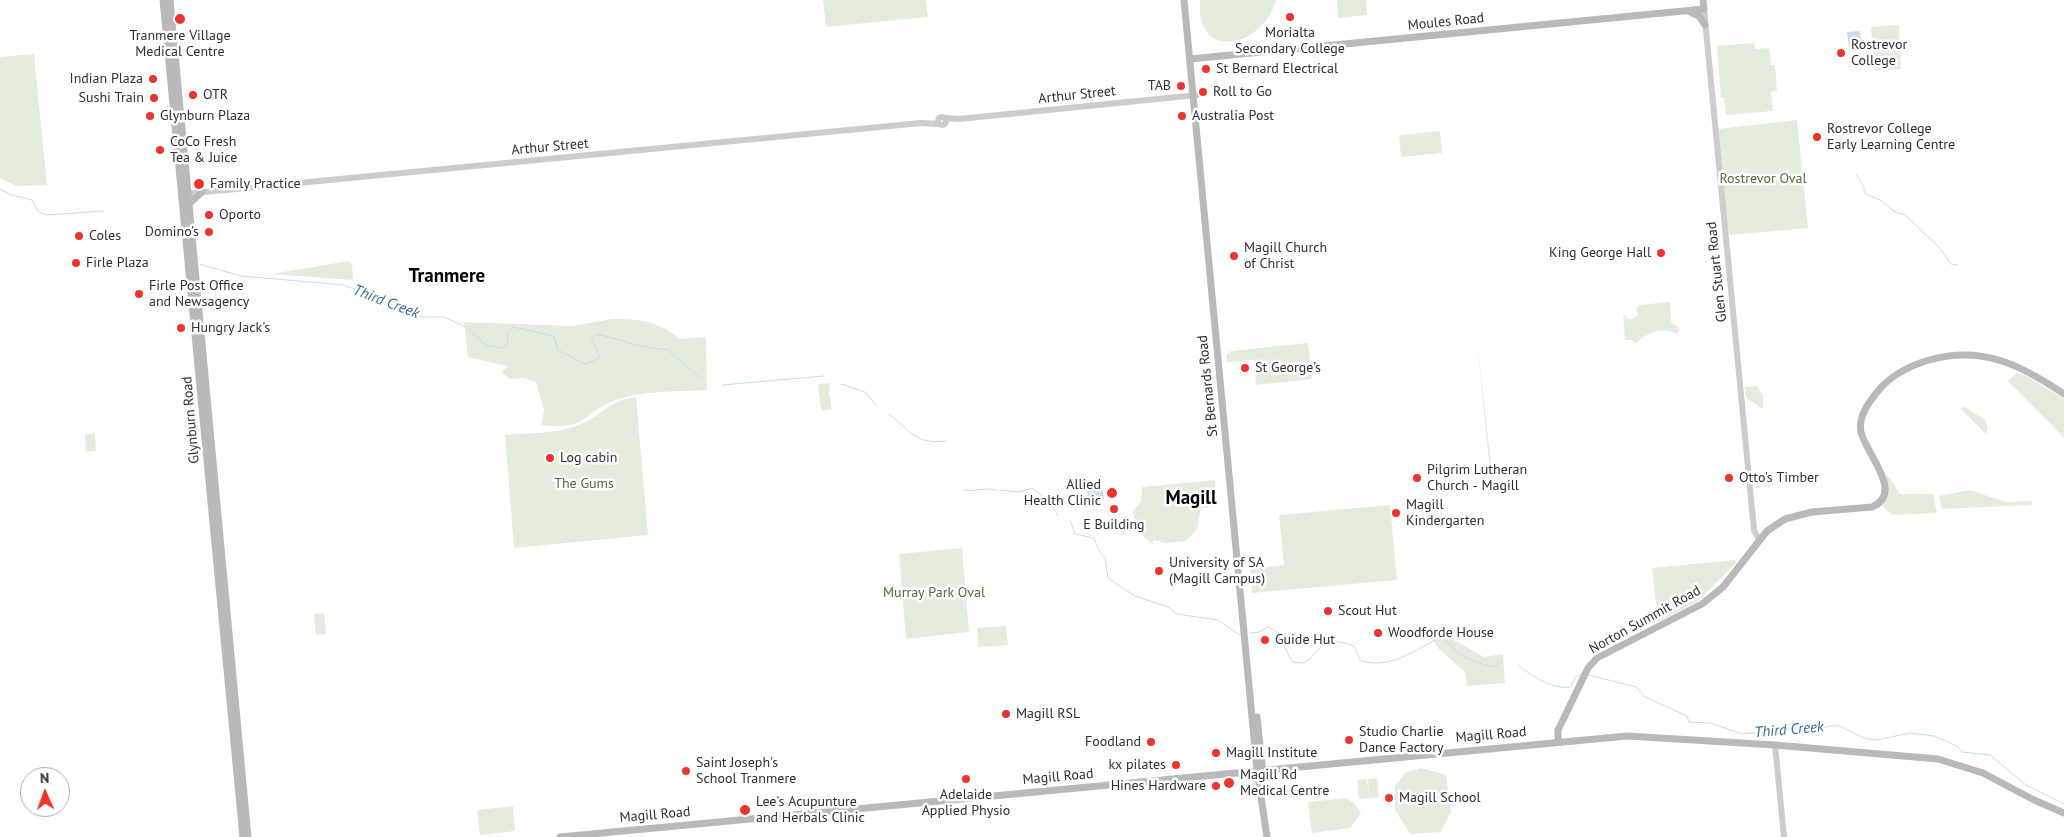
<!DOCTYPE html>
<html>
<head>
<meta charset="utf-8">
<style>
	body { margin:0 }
	#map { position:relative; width:2064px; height:837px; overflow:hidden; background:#fff; font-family:"PT Sans",sans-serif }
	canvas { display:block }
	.north { position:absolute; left:20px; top:767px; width:50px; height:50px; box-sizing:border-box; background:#fff; border:1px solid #acacac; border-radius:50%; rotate:358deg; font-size:14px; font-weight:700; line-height:20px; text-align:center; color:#2f2f2f }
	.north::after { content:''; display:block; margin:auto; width:18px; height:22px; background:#ea342e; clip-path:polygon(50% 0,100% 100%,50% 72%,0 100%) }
</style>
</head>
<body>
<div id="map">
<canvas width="2064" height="837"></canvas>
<div class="north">N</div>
</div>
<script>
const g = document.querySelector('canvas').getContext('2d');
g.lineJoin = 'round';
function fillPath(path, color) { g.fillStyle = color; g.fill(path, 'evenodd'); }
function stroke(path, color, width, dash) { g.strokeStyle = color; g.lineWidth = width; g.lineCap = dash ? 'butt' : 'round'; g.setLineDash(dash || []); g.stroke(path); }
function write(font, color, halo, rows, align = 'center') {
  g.font = font + ' "PT Sans",sans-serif'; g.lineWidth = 5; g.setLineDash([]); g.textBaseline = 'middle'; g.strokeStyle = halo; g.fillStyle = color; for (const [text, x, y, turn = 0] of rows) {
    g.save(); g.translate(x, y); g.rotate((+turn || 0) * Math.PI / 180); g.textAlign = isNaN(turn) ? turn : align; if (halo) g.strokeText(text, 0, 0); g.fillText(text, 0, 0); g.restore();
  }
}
fillPath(new Path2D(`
	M 823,0 L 926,0 L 928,17 L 826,27 Z
	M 1200,0 L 1276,0 C 1263,48 1195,63 1200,0 Z
	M 1337,0 L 1366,0 L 1367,15 L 1338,18 Z
	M 1899,25 L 1901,69 L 1874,71 L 1871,27 Z
	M 1754,43 L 1755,49 L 1769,48 L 1771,65 L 1775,65 L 1777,91 L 1771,92 L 1773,111 L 1726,115 L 1724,98 L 1721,98 L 1717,46 Z
	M 34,54 L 47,185 L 16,186 L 0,178 L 0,57 Z
	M 1797,120 L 1808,228 L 1731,235 L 1728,232 L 1718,129 Z
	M 1440,131 L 1442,153 L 1401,157 L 1399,135 Z
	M 349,261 L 352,264 L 353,280 L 271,274 Z
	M 1670,302 L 1671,322 L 1680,329 L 1677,334 C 1660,326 1648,333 1635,344 L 1632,340 L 1625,340 L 1623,314 L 1628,319 L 1633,319 L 1638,315 L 1636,308 L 1639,305 Z
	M 612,319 C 640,319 658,321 680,339 L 706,337 L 707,390 C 679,392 646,390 619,399 C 583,409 590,432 541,425 L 544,410 L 536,382 L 524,378 L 510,379 L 502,373 L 507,366 L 468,357 L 464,322 L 572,326 Z
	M 1476,329 L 1493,483 L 1491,483 Z
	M 1308,343 L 1312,379 L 1256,385 L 1254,360 L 1227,362 L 1227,354 L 1231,351 Z
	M 2017,373 L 2028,377 L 2064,399 L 2064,438 L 2008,381 Z
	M 830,383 L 829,393 L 832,410 L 821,411 L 818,384 Z
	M 1757,386 L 1763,395 L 1763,409 L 1746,398 L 1745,387 Z
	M 636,397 L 648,535 L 514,548 L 505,435 C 530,433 558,434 581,424 C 602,415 610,400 636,397 Z
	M 1963,406 L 1984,419 L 1988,427 L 1986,434 L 1961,409 Z
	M 95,433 L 96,451 L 86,452 L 85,434 Z
	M 1887,475 L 1900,494 L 1933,494 L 1937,513 L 1893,515 L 1882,506 C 1895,488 1884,489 1887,475 Z
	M 1215,480 L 1216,506 L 1201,508 L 1197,529 L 1186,541 L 1166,543 L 1154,540 L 1152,544 L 1137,530 L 1133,511 L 1141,501 L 1142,487 Z
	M 1970,490 L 2005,502 L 2032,501 L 2031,505 L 1942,509 L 1939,496 Z
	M 1390,505 L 1397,580 L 1252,593 L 1250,569 L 1284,565 L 1279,515 Z
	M 962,548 L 969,632 L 906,639 L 899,554 Z
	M 1735,560 L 1736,563 L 1697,602 L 1658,622 L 1652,568 Z
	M 324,613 L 326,634 L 316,635 L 314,614 Z
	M 1006,626 L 1008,645 L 978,647 L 977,628 Z
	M 1440,632 L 1484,657 L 1503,654 L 1505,683 L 1467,686 L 1465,672 L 1439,649 L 1431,638 Z
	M 1421,768 L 1446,775 L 1451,812 L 1441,832 L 1410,834 L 1395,810 L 1395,786 L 1405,773 Z
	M 1377,778 L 1379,797 L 1369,798 L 1368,779 Z
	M 1367,779 L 1369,798 L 1359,799 L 1357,780 Z
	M 1345,798 L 1353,802 L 1361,813 L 1350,828 L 1312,833 L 1308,802 Z
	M 513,806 L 515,831 L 480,835 L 477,810 Z`), '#e4eddd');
fillPath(new Path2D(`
	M 1860,31 L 1862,47 L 1849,48 L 1847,32 Z
	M 1102,485 L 1104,500 L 1088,502 L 1087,487 Z`), '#c9dbed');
stroke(new Path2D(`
	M 1856,174 L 1864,187 L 1864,193 L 1882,201 L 1893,211 L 1905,215 L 1939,247 L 1951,264 L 1958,265
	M 0,189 L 11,195 L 32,200 L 38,211 L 46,215 L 104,211
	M 199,264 L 241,276 L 344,285 L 421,317 L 444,317 L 466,327 L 486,345 L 503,348 L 508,343 L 507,333 L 513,327 L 554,336 L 558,350 L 585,364 L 600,358 L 591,338 L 598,334 L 640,346 L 668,350 L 700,378
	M 841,384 L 865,392 L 876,405
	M 722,385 L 824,376
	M 890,415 C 913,433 915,444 946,441
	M 964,490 C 975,492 985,487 996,490
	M 1000,490 L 1018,492 L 1032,488 L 1042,496 L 1045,503 L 1052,506 L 1058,516
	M 1070,520 L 1075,534 L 1094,538 L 1099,551 L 1105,558 L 1108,578 L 1135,596 L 1168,607 L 1177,614 L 1218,620 L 1238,634 L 1241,634
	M 1250,633 L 1259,632 L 1268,627 C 1283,631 1284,651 1293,662 L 1304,663 C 1328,646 1318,634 1354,646 L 1360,660 C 1386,671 1417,650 1440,637 C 1449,641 1451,647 1458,653 C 1468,660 1481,664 1493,667 L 1500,662
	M 1518,665 C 1530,675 1553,690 1570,687 L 1576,677 L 1583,673
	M 1589,675 L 1636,687 L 1645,697 L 1687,716 L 1689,722 L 1711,723 L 1742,734 L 1789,729 L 1810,730 L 1837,725 L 1864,738 L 1876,740 L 1910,733 L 1934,736 L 1957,746 L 1962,752 L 1990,755 L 2026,785 L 2064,804`), '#c9dbed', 1);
stroke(new Path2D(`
	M 1704,9 L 1754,530 L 1759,540
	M938 121a4 4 0 1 1 8 0a4 4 0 1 1-8 0Z
	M 945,118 L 959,119 L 1197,95
	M 184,194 L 921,123 L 939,124
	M 1775,745 L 1784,837`), '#ccc', 6);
stroke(new Path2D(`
	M 163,0 L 243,837
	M 170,0 L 248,837
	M 1184,0 L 1257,770 L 1267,837
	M 1690,12 L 1699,16 L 1705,25
	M 1190,59 L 1704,9 L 1703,0
	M 189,204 L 202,192
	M 1257,717 L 1263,773
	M 1558,742 L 1558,730 L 1561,724 L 1588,668 L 1597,658 L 1702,604 L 1723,587 L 1767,531 L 1785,519 L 1812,512 L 1872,507 C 1905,493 1866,454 1861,432 C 1858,416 1869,402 1878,391 C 1891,375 1909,366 1929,360 C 1982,345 2021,365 2064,394
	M 560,837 L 1627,736 L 1775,745 L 1938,759 L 1983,773 L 2034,800 L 2064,813`), '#b9b9b9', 7);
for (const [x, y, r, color] of [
	[1290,17,5,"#ea342e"],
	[180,19,6,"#ea342e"],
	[1841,53,5,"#ea342e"],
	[1206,69,5,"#ea342e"],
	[153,79,5,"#ea342e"],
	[1181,86,5,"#ea342e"],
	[1203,92,5,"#ea342e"],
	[193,95,5,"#ea342e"],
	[154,98,5,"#ea342e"],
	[150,116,5,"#ea342e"],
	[1182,116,5,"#ea342e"],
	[1817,137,5,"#ea342e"],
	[160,150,5,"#ea342e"],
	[199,184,6,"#ea342e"],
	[209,215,5,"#ea342e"],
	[209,232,5,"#ea342e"],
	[79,236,5,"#ea342e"],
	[1661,253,5,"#ea342e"],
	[1234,256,5,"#ea342e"],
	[76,263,5,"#ea342e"],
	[139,294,5,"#ea342e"],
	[181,328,5,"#ea342e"],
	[1245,368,5,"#ea342e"],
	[550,458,5,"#ea342e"],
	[1417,478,5,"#ea342e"],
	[1729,478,5,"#ea342e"],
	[1112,493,6,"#ea342e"],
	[1114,509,5,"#ea342e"],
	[1396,513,5,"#ea342e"],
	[1159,571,5,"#ea342e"],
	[1328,611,5,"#ea342e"],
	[1378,633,5,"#ea342e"],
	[1265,640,5,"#ea342e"],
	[1006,714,5,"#ea342e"],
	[1349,740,5,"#ea342e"],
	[1151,742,5,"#ea342e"],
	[1216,753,5,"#ea342e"],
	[1176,765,5,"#ea342e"],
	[686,771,5,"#ea342e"],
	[966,779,5,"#ea342e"],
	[1229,783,6,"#ea342e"],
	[1216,786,5,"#ea342e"],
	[1389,798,5,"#ea342e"],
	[745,810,6,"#ea342e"]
]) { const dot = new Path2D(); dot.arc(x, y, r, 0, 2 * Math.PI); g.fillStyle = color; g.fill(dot); stroke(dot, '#fff', 2); }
write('14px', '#2f2f2f', '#fff', [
	["Moules Road",1446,22,-6],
	["Arthur Street",1077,95,-6],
	["Arthur Street",550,147,-5],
	["Glen Stuart Road",1717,272,-96],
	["St Bernards Road",1208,386,-96],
	["Glynburn Road",191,420,-95],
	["Norton Summit Road",1645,620,-29],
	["Magill Road",1491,735,-5],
	["Magill Road",1058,777,-5],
	["Magill Road",655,815,-5]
]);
write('14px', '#2f2f2f', '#fff', [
	["Morialta",1290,33,"center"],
	["Secondary College",1290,49,"center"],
	["Tranmere Village",180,36,"center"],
	["Medical Centre",180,52,"center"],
	["Rostrevor",1851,45],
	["College",1851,61],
	["St Bernard Electrical",1216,69],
	["Indian Plaza",143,79,"right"],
	["TAB",1171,86,"right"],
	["Roll to Go",1213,92],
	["OTR",203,95],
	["Sushi Train",144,98,"right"],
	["Glynburn Plaza",160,116],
	["Australia Post",1192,116],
	["Rostrevor College",1827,129],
	["Early Learning Centre",1827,145],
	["CoCo Fresh",170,142],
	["Tea & Juice",170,158],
	["Family Practice",210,184],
	["Oporto",219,215],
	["Domino's",199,232,"right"],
	["Coles",89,236],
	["Magill Church",1244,248],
	["of Christ",1244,264],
	["King George Hall",1651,253,"right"],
	["Firle Plaza",86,263],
	["Firle Post Office",149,286],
	["and Newsagency",149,302],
	["Hungry Jack's",191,328],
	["St George’s",1255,368],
	["Log cabin",560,458],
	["Pilgrim Lutheran",1427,470],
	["Church - Magill",1427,486],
	["Otto's Timber",1739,478],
	["Allied",1101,485,"right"],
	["Health Clinic",1101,501,"right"],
	["Magill",1406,505],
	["Kindergarten",1406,521],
	["E Building",1114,525,"center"],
	["University of SA",1169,563],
	["(Magill Campus)",1169,579],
	["Scout Hut",1338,611],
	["Woodforde House",1388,633],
	["Guide Hut",1275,640],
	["Magill RSL",1016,714],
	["Studio Charlie",1359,732],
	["Dance Factory",1359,748],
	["Foodland",1141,742,"right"],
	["Magill Institute",1226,753],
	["Saint Joseph's",696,763],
	["School Tranmere",696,779],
	["kx pilates",1166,765,"right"],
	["Magill Rd",1240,775],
	["Medical Centre",1240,791],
	["Hines Hardware",1206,786,"right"],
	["Adelaide",966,795,"center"],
	["Applied Physio",966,811,"center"],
	["Magill School",1399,798],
	["Lee's Acupunture",756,802],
	["and Herbals Clinic",756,818]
], 'left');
write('14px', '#4d6d3b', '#fff', [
	["Rostrevor Oval",1763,179],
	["The Gums",584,484],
	["Murray Park Oval",934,593]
]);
write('italic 15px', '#3b6894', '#fff', [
	["Third Creek",386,302,21],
	["Third Creek",1789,730,-5]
]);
write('bold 19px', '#000', '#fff', [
	["Tranmere",447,277],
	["Magill",1191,499]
]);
</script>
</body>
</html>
